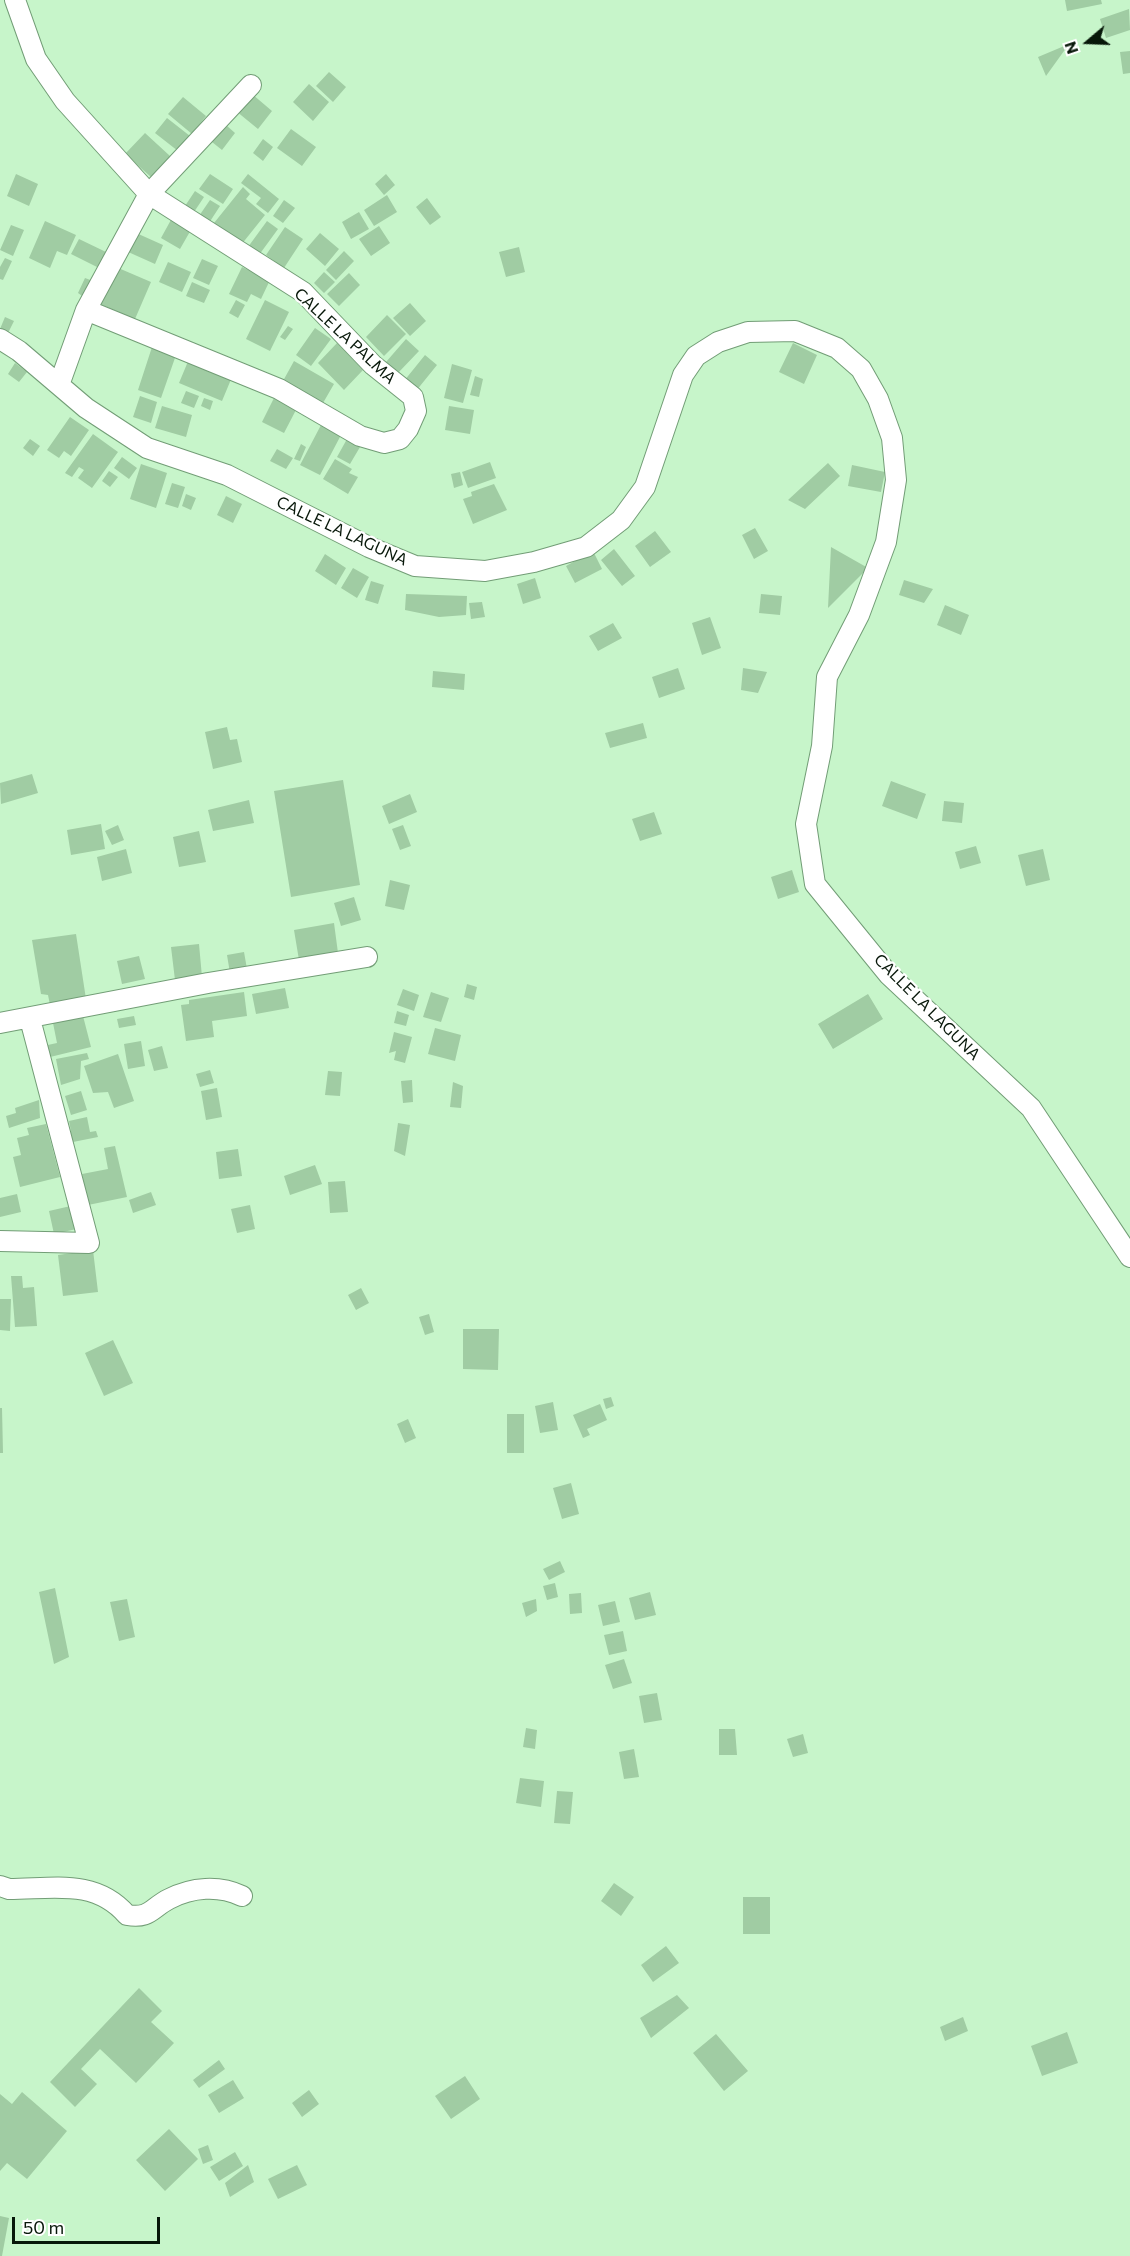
<!DOCTYPE html>
<html>
<head>
<meta charset="utf-8">
<style>
	body { margin:0 }
	#map { position:relative; width:1130px; height:2256px; overflow:hidden; background:#c7f5ca; font-family:Commissioner,sans-serif }
	canvas { display:block }
	.north { position:absolute; left:1058px; top:12px; width:60px; height:60px; -webkit-text-stroke:4px #fff; paint-order:stroke; rotate:251deg; font-size:16px; font-weight:700; line-height:24px; text-align:center; color:#071709 }
	.north::after { content:''; display:block; margin:auto; width:21px; height:27px; background:#071709; clip-path:polygon(50% 0,100% 100%,50% 72%,0 100%) }
	.scale { position:absolute; left:12px; top:2217px; width:148px; height:27px; box-sizing:border-box; border:3px solid #071709; border-top:0; padding-left:8px; font-size:18px; line-height:21px; white-space:nowrap; color:#071709; -webkit-text-stroke:4px #fff; paint-order:stroke }
</style>
</head>
<body>
<div id="map">
<canvas width="1130" height="2256"></canvas>
<div class="north">N</div>
<div class="scale">50 m</div>
</div>
<script>
const g = document.querySelector('canvas').getContext('2d');
g.lineJoin = 'round';
function fillPath(path, color) { g.fillStyle = color; g.fill(path, 'evenodd'); }
function stroke(path, color, width, dash) { g.strokeStyle = color; g.lineWidth = width; g.lineCap = dash ? 'butt' : 'round'; g.setLineDash(dash || []); g.stroke(path); }
function write(font, color, halo, rows, align = 'center') {
  g.font = font + ' Commissioner,sans-serif'; g.lineWidth = 4.5; g.setLineDash([]); g.textBaseline = 'middle'; g.strokeStyle = halo; g.fillStyle = color; for (const [text, x, y, turn = 0] of rows) {
    g.save(); g.translate(x, y); g.rotate((+turn || 0) * Math.PI / 180); g.textAlign = isNaN(turn) ? turn : align; if (halo) g.strokeText(text, 0, 0); g.fillText(text, 0, 0); g.restore();
  }
}
fillPath(new Path2D(`
	M 1065,0 L 1101,0 L 1102,4 L 1067,11 Z
	M 1129,9 L 1130,30 L 1106,38 L 1100,19 Z
	M 1069,44 L 1046,76 L 1038,57 Z
	M 1130,51 L 1130,73 L 1123,74 L 1120,52 Z
	M 329,72 L 346,87 L 333,102 L 316,86 Z
	M 309,84 L 329,102 L 313,121 L 293,102 Z
	M 252,94 L 272,111 L 258,129 L 236,111 Z
	M 183,97 L 206,116 L 192,134 L 168,114 Z
	M 167,118 L 190,136 L 178,151 L 155,133 Z
	M 226,125 L 235,133 L 222,150 L 212,142 Z
	M 291,129 L 316,147 L 302,166 L 277,148 Z
	M 145,133 L 170,156 L 151,177 L 125,154 Z
	M 263,139 L 273,147 L 263,161 L 253,153 Z
	M 16,174 L 38,184 L 29,206 L 7,196 Z
	M 210,174 L 233,189 L 223,204 L 199,189 Z
	M 248,174 L 279,199 L 268,213 L 256,204 L 261,198 L 241,183 Z
	M 386,174 L 395,185 L 384,195 L 375,184 Z
	M 243,187 L 250,194 L 246,199 L 265,215 L 241,245 L 214,223 Z
	M 195,191 L 204,197 L 194,212 L 185,206 Z
	M 387,195 L 397,212 L 374,226 L 364,210 Z
	M 427,198 L 441,217 L 430,225 L 416,207 Z
	M 210,200 L 220,206 L 209,223 L 199,216 Z
	M 284,200 L 295,208 L 283,223 L 273,216 Z
	M 359,212 L 369,229 L 351,239 L 342,222 Z
	M 172,218 L 192,228 L 180,249 L 161,238 Z
	M 45,221 L 76,235 L 67,255 L 57,251 L 50,268 L 29,258 Z
	M 267,221 L 278,229 L 259,255 L 248,247 Z
	M 11,225 L 24,230 L 13,256 L 0,250 Z
	M 379,226 L 390,243 L 371,256 L 359,239 Z
	M 285,227 L 303,239 L 284,268 L 266,255 Z
	M 134,232 L 163,245 L 155,264 L 126,251 Z
	M 320,233 L 339,249 L 325,266 L 306,249 Z
	M 79,239 L 106,252 L 99,268 L 71,254 Z
	M 519,247 L 525,272 L 506,277 L 499,252 Z
	M 344,251 L 354,261 L 336,280 L 326,270 Z
	M 5,258 L 12,261 L 3,280 L 0,279 L 0,267 Z
	M 202,259 L 218,266 L 209,285 L 193,278 Z
	M 168,262 L 191,272 L 182,292 L 159,282 Z
	M 116,267 L 151,282 L 135,319 L 100,304 Z
	M 242,267 L 270,280 L 261,299 L 251,294 L 247,302 L 229,294 Z
	M 324,272 L 335,282 L 324,293 L 314,283 Z
	M 349,273 L 360,285 L 339,306 L 327,294 Z
	M 85,278 L 93,281 L 85,298 L 78,293 Z
	M 192,282 L 210,290 L 204,303 L 186,296 Z
	M 236,300 L 245,305 L 238,318 L 229,313 Z
	M 265,300 L 289,312 L 270,351 L 246,339 Z
	M 410,303 L 426,321 L 410,336 L 393,318 Z
	M 387,315 L 406,334 L 384,356 L 366,337 Z
	M 5,317 L 14,321 L 8,333 L 0,329 Z
	M 288,326 L 293,329 L 285,340 L 280,337 Z
	M 315,328 L 331,339 L 311,366 L 296,355 Z
	M 406,339 L 419,351 L 398,373 L 386,362 Z
	M 337,343 L 363,370 L 344,390 L 318,363 Z
	M 793,343 L 817,355 L 804,384 L 779,372 Z
	M 152,347 L 176,355 L 161,398 L 138,390 Z
	M 425,355 L 437,365 L 416,391 L 404,381 Z
	M 189,359 L 232,377 L 222,401 L 179,383 Z
	M 294,361 L 334,384 L 323,403 L 283,381 Z
	M 15,363 L 27,372 L 19,382 L 8,374 Z
	M 452,364 L 472,370 L 463,403 L 444,398 Z
	M 475,376 L 483,379 L 479,397 L 470,395 Z
	M 186,391 L 199,396 L 194,408 L 181,403 Z
	M 140,396 L 157,402 L 151,423 L 133,417 Z
	M 275,396 L 297,408 L 284,433 L 262,422 Z
	M 204,398 L 213,401 L 210,410 L 201,406 Z
	M 162,406 L 192,415 L 186,437 L 155,428 Z
	M 449,406 L 474,410 L 470,434 L 445,430 Z
	M 70,417 L 89,430 L 71,456 L 64,451 L 59,458 L 47,450 Z
	M 321,425 L 341,435 L 320,475 L 300,465 Z
	M 93,434 L 118,452 L 92,488 L 78,478 L 84,470 L 79,467 L 72,477 L 65,473 Z
	M 30,439 L 40,446 L 33,456 L 23,448 Z
	M 347,439 L 360,447 L 350,464 L 337,457 Z
	M 301,444 L 306,447 L 300,461 L 294,459 Z
	M 277,449 L 293,458 L 286,469 L 270,461 Z
	M 122,457 L 137,468 L 129,479 L 114,468 Z
	M 335,459 L 352,469 L 349,473 L 358,477 L 348,494 L 323,479 Z
	M 490,462 L 496,478 L 468,488 L 462,472 Z
	M 828,463 L 840,476 L 805,509 L 788,500 Z
	M 141,464 L 167,473 L 156,508 L 130,499 Z
	M 852,465 L 885,472 L 881,492 L 848,486 Z
	M 109,471 L 118,477 L 110,487 L 102,481 Z
	M 460,472 L 463,485 L 454,488 L 451,474 Z
	M 172,483 L 185,487 L 178,508 L 165,504 Z
	M 494,484 L 507,510 L 473,524 L 463,499 L 472,496 L 471,492 Z
	M 186,494 L 196,498 L 191,510 L 182,506 Z
	M 226,496 L 242,504 L 233,523 L 217,515 Z
	M 755,528 L 768,551 L 754,559 L 742,535 Z
	M 655,531 L 671,552 L 650,567 L 635,546 Z
	M 831,547 L 868,568 L 828,608 Z
	M 614,549 L 635,576 L 622,586 L 601,560 Z
	M 593,551 L 602,569 L 575,583 L 566,566 Z
	M 325,554 L 346,568 L 336,585 L 315,571 Z
	M 353,568 L 369,577 L 357,598 L 341,588 Z
	M 535,578 L 541,598 L 523,604 L 517,584 Z
	M 904,580 L 933,589 L 924,603 L 899,595 Z
	M 371,581 L 384,585 L 378,604 L 365,600 Z
	M 406,594 L 467,596 L 466,615 L 439,617 L 405,610 Z
	M 761,594 L 782,596 L 780,615 L 759,613 Z
	M 482,602 L 485,617 L 471,619 L 469,603 Z
	M 945,605 L 969,615 L 961,635 L 937,625 Z
	M 710,617 L 721,648 L 702,655 L 692,623 Z
	M 613,623 L 622,638 L 598,651 L 589,636 Z
	M 678,668 L 685,689 L 659,698 L 652,677 Z
	M 743,668 L 767,672 L 758,693 L 741,690 Z
	M 433,671 L 465,674 L 464,690 L 432,687 Z
	M 643,723 L 647,738 L 610,748 L 605,733 Z
	M 227,727 L 230,740 L 237,739 L 242,762 L 213,769 L 205,732 Z
	M 32,774 L 38,793 L 1,804 L 0,783 Z
	M 343,780 L 360,885 L 291,897 L 274,791 Z
	M 891,781 L 926,794 L 917,819 L 882,806 Z
	M 410,794 L 417,812 L 389,824 L 382,806 Z
	M 249,800 L 254,823 L 213,831 L 208,810 Z
	M 944,801 L 964,803 L 962,823 L 942,821 Z
	M 654,812 L 662,834 L 640,841 L 632,819 Z
	M 101,824 L 105,849 L 71,855 L 67,830 Z
	M 118,825 L 124,840 L 112,845 L 105,831 Z
	M 403,825 L 411,846 L 400,850 L 392,829 Z
	M 199,831 L 206,862 L 179,867 L 173,837 Z
	M 976,846 L 981,863 L 960,869 L 955,852 Z
	M 126,849 L 132,873 L 102,881 L 97,857 Z
	M 1043,849 L 1050,880 L 1026,886 L 1018,855 Z
	M 792,870 L 799,892 L 778,899 L 771,877 Z
	M 390,880 L 410,885 L 404,910 L 385,906 Z
	M 354,897 L 361,920 L 341,926 L 334,903 Z
	M 334,923 L 338,953 L 299,960 L 294,930 Z
	M 76,934 L 86,999 L 50,1005 L 48,995 L 41,994 L 32,940 Z
	M 199,944 L 202,977 L 175,980 L 171,947 Z
	M 244,952 L 247,969 L 230,973 L 227,955 Z
	M 139,956 L 145,979 L 122,984 L 117,961 Z
	M 467,984 L 477,987 L 474,1000 L 464,997 Z
	M 285,988 L 289,1008 L 256,1014 L 252,994 Z
	M 403,989 L 419,995 L 414,1011 L 397,1005 Z
	M 244,992 L 247,1016 L 212,1021 L 214,1037 L 186,1041 L 181,1005 L 189,1004 L 189,1000 Z
	M 431,992 L 449,998 L 441,1022 L 423,1017 Z
	M 868,994 L 883,1019 L 833,1049 L 818,1024 Z
	M 397,1011 L 409,1015 L 406,1026 L 394,1023 Z
	M 83,1016 L 91,1047 L 46,1058 L 43,1046 L 57,1043 L 53,1023 Z
	M 134,1016 L 136,1025 L 119,1028 L 117,1019 Z
	M 435,1028 L 461,1035 L 455,1061 L 428,1054 Z
	M 394,1032 L 412,1037 L 405,1063 L 394,1060 L 396,1051 L 389,1053 Z
	M 141,1041 L 145,1066 L 128,1069 L 124,1044 Z
	M 162,1046 L 168,1068 L 154,1071 L 148,1050 Z
	M 87,1053 L 89,1059 L 81,1061 L 80,1079 L 61,1085 L 56,1059 Z
	M 118,1054 L 134,1101 L 114,1108 L 108,1092 L 93,1093 L 84,1066 Z
	M 210,1070 L 214,1083 L 200,1087 L 196,1074 Z
	M 328,1071 L 342,1072 L 340,1096 L 325,1095 Z
	M 412,1080 L 413,1102 L 403,1103 L 401,1081 Z
	M 453,1082 L 463,1086 L 461,1108 L 450,1107 Z
	M 217,1088 L 222,1117 L 206,1120 L 201,1091 Z
	M 81,1091 L 87,1110 L 71,1115 L 65,1096 Z
	M 39,1100 L 40,1118 L 9,1128 L 6,1116 L 16,1113 L 15,1108 Z
	M 87,1117 L 90,1132 L 96,1131 L 98,1137 L 68,1143 L 65,1132 L 71,1131 L 69,1121 Z
	M 398,1123 L 410,1125 L 405,1156 L 394,1151 Z
	M 46,1124 L 60,1177 L 20,1187 L 13,1157 L 21,1155 L 17,1138 L 29,1135 L 27,1128 Z
	M 115,1146 L 127,1197 L 88,1205 L 82,1174 L 108,1169 L 104,1148 Z
	M 238,1149 L 242,1176 L 219,1179 L 216,1152 Z
	M 315,1165 L 322,1184 L 290,1195 L 284,1176 Z
	M 345,1181 L 348,1212 L 330,1213 L 328,1182 Z
	M 151,1192 L 156,1205 L 133,1213 L 129,1200 Z
	M 17,1194 L 21,1212 L 0,1217 L 0,1198 Z
	M 75,1205 L 81,1228 L 54,1234 L 49,1211 Z
	M 250,1205 L 255,1229 L 237,1233 L 231,1209 Z
	M 93,1250 L 98,1292 L 63,1296 L 58,1255 Z
	M 11,1276 L 22,1276 L 23,1288 L 34,1287 L 37,1326 L 15,1327 Z
	M 361,1288 L 369,1303 L 356,1310 L 348,1295 Z
	M 0,1299 L 11,1299 L 10,1331 L 0,1330 Z
	M 429,1314 L 434,1332 L 425,1335 L 419,1317 Z
	M 463,1329 L 499,1329 L 498,1370 L 463,1369 Z
	M 113,1340 L 133,1383 L 104,1396 L 85,1353 Z
	M 611,1397 L 614,1406 L 606,1409 L 603,1399 Z
	M 553,1402 L 558,1430 L 540,1433 L 535,1406 Z
	M 600,1404 L 607,1420 L 587,1429 L 590,1435 L 583,1438 L 573,1415 Z
	M 0,1408 L 2,1408 L 3,1453 L 0,1453 Z
	M 507,1414 L 524,1414 L 524,1453 L 507,1453 Z
	M 408,1419 L 416,1438 L 405,1443 L 397,1424 Z
	M 571,1483 L 579,1514 L 562,1519 L 553,1488 Z
	M 560,1561 L 565,1572 L 549,1580 L 543,1569 Z
	M 555,1583 L 558,1597 L 547,1600 L 543,1586 Z
	M 55,1588 L 69,1657 L 54,1664 L 39,1592 Z
	M 650,1592 L 656,1615 L 635,1620 L 629,1598 Z
	M 581,1593 L 582,1613 L 570,1614 L 569,1594 Z
	M 127,1599 L 135,1637 L 119,1641 L 110,1602 Z
	M 536,1599 L 537,1611 L 526,1617 L 522,1603 Z
	M 615,1601 L 620,1622 L 603,1626 L 598,1605 Z
	M 623,1631 L 627,1651 L 609,1655 L 604,1635 Z
	M 624,1659 L 632,1683 L 613,1689 L 605,1665 Z
	M 657,1693 L 662,1720 L 644,1723 L 639,1696 Z
	M 526,1728 L 537,1730 L 535,1749 L 523,1747 Z
	M 719,1729 L 735,1729 L 737,1755 L 719,1755 Z
	M 803,1734 L 808,1753 L 793,1757 L 787,1739 Z
	M 634,1749 L 639,1777 L 624,1779 L 619,1752 Z
	M 520,1778 L 544,1781 L 541,1807 L 516,1803 Z
	M 557,1791 L 573,1792 L 570,1824 L 554,1823 Z
	M 614,1883 L 634,1897 L 621,1916 L 601,1901 Z
	M 743,1897 L 770,1897 L 770,1934 L 743,1934 Z
	M 666,1946 L 679,1963 L 653,1982 L 641,1965 Z
	M 139,1988 L 162,2011 L 151,2022 L 174,2043 L 136,2083 L 100,2049 L 81,2069 L 97,2084 L 75,2107 L 50,2082 Z
	M 677,1995 L 689,2008 L 651,2038 L 640,2018 Z
	M 963,2017 L 968,2031 L 945,2041 L 940,2027 Z
	M 1067,2032 L 1078,2063 L 1042,2076 L 1031,2046 Z
	M 716,2034 L 748,2071 L 724,2091 L 693,2053 Z
	M 219,2060 L 225,2069 L 199,2088 L 193,2080 Z
	M 465,2076 L 480,2099 L 451,2119 L 435,2096 Z
	M 233,2080 L 244,2098 L 219,2113 L 208,2095 Z
	M 309,2090 L 319,2104 L 302,2117 L 292,2103 Z
	M 22,2092 L 67,2131 L 27,2179 L 7,2163 L 0,2171 L 0,2094 L 12,2104 Z
	M 169,2129 L 198,2159 L 165,2191 L 136,2160 Z
	M 208,2145 L 213,2160 L 203,2164 L 198,2149 Z
	M 235,2152 L 243,2166 L 219,2181 L 210,2167 Z
	M 248,2165 L 254,2182 L 230,2197 L 225,2183 Z
	M 297,2165 L 307,2185 L 278,2199 L 268,2179 Z
	M 0,2216 L 9,2218 L 2,2256 L 0,2256 Z`), '#a0cca3');
const minor = new Path2D(`
	M 15,0 L 36,59 L 65,101 L 149,194 L 303,292 L 373,365 L 413,397 L 416,411 L 408,429 L 400,439 L 384,443 L 360,436 L 279,389 L 86,310
	M 0,339 L 19,351 L 86,408 L 147,448 L 227,475 L 369,547 L 415,566 L 485,571 L 534,562 L 586,547 L 621,520 L 645,487 L 683,375 L 696,356 L 718,342 L 748,332 L 795,331 L 837,348 L 861,369 L 878,399 L 892,438 L 896,480 L 886,542 L 859,615 L 827,677 L 822,746 L 806,824 L 815,884 L 889,975 L 1031,1108 L 1130,1257
	M 59,385 L 86,310 L 149,194 L 251,85
	M 0,1023 L 208,983 L 367,957
	M 0,1241 L 89,1243 L 30,1019
	M 0,1886 L 9,1889 C 52,1889 95,1878 127,1915 C 150,1919 151,1908 169,1899 C 192,1887 219,1885 242,1896`);
stroke(minor, '#729d76', 22);
stroke(minor, '#fff', 20);
write('16px', '#071709', '#fff', [
	["CALLE LA PALMA",345,336,43],
	["CALLE LA LAGUNA",342,531,25],
	["CALLE LA LAGUNA",927,1007,45]
]);
</script>
</body>
</html>
